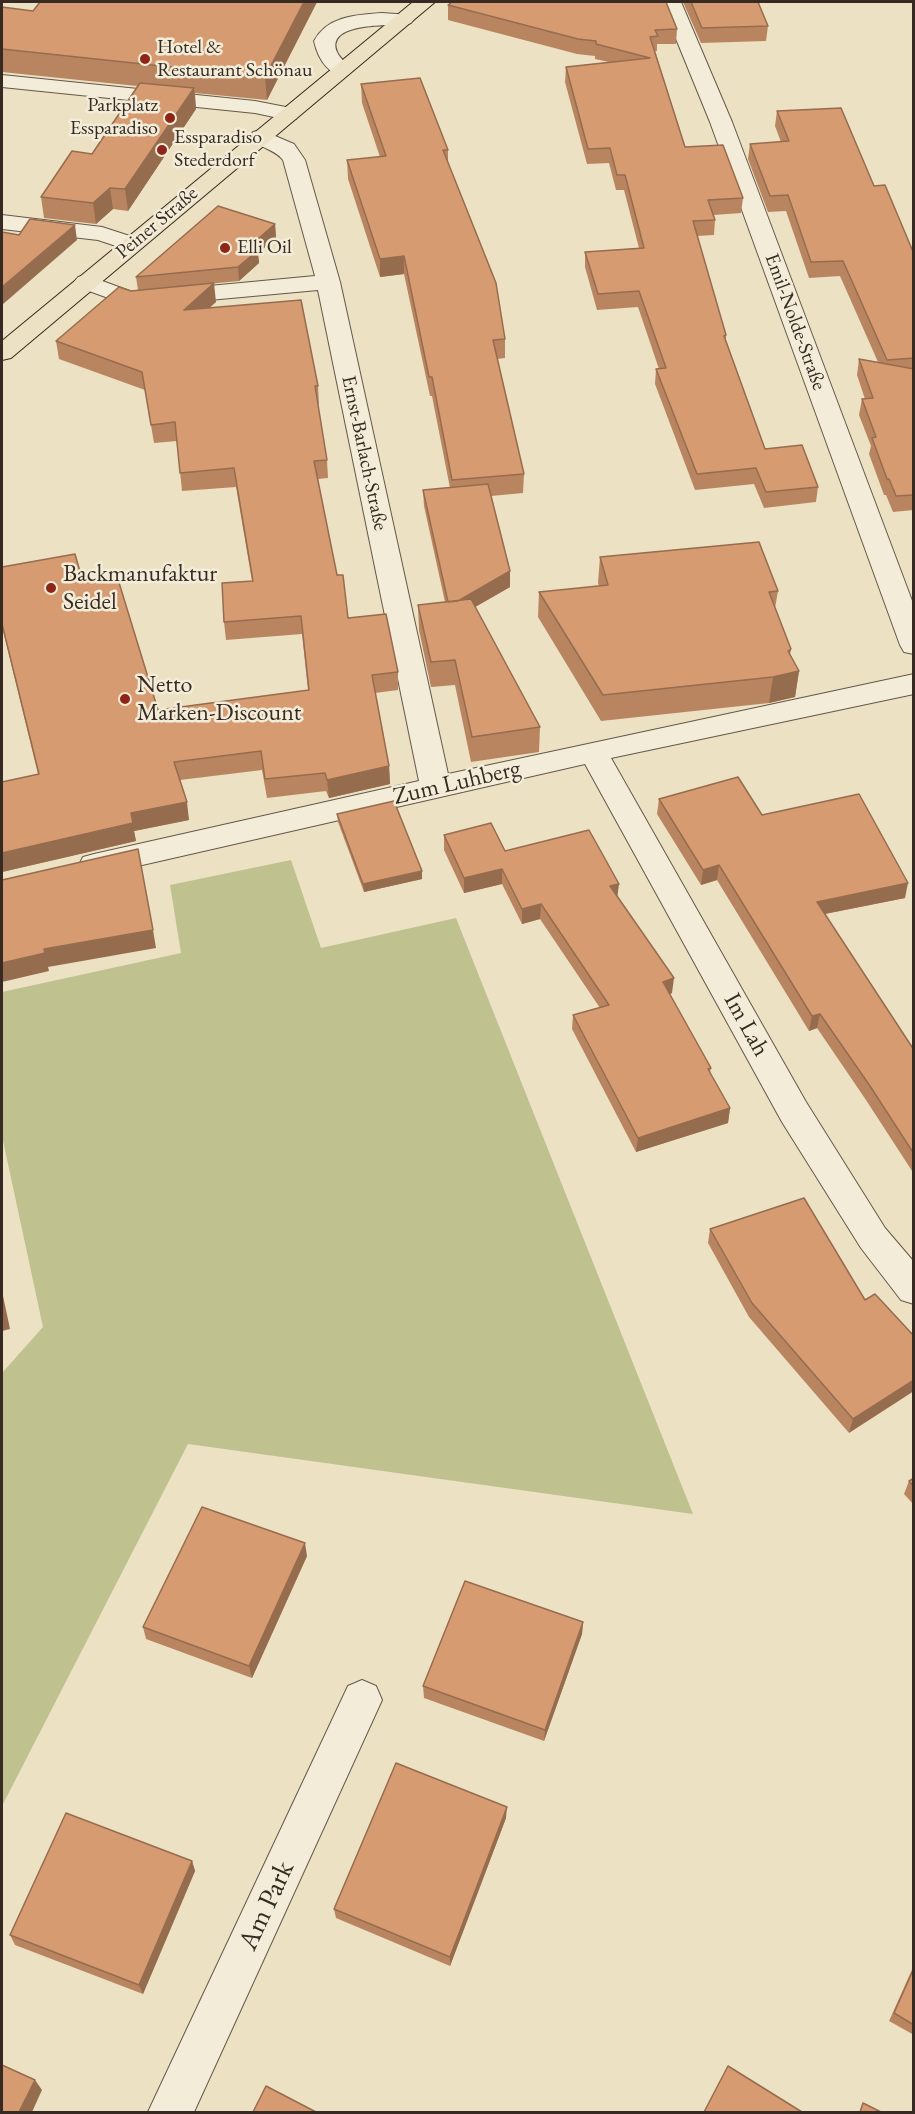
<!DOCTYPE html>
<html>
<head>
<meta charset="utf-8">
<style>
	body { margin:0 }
	#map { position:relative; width:915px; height:2114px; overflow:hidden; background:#ece1c3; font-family:"EB Garamond",serif }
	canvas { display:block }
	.frame { position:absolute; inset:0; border:3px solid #362a22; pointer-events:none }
</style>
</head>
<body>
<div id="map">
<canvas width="915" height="2114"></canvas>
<div class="frame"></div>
</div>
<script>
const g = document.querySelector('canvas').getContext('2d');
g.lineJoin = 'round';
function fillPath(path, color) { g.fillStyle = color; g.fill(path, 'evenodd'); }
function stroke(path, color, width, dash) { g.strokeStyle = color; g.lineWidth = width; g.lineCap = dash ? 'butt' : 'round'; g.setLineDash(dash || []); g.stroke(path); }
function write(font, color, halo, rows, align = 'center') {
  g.font = font + ' "EB Garamond",serif'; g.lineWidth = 5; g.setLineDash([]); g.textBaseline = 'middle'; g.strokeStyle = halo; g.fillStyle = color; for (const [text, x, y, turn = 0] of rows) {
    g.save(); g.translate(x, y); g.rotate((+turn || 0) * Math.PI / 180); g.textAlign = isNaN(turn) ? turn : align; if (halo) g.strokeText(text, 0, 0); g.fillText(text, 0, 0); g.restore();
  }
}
fillPath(new Path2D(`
	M 291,860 L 321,948 L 456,918 L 693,1514 L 188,1444 L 2,1806 L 2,1373 L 43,1327 L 2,1136 L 2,992 L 181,953 L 170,885 Z`), '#bfc18f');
const minor = new Path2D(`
	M 661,2 L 681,2 L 732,122 L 914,606 L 914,654 L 904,652 L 900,645 L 710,122 Z
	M 382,13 L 411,15 L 414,19 L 411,23 L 404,25 C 387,25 325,23 337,52 C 340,59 348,64 352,70 L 349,74 C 330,79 318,59 314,41 C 328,16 355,15 382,13 Z
	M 2,75 L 255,101 L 296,109 L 299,114 L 296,119 L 288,120 L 255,113 L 2,87 Z
	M 261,130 L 294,144 L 305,160 L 340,282 L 448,774 L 914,674 L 914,694 L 611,758 L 806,1102 L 885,1228 L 914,1262 L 914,1304 L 901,1300 L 861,1248 L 782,1122 L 585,764 L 94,876 L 83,873 L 79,865 L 83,857 L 94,854 L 419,781 L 318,290 L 133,307 L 78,287 L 74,282 L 78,277 L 86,275 L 135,293 L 315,276 L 283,160 C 275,149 258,148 250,137 L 253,132 Z
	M 2,215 L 102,227 L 139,239 L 143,244 L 139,249 L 131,251 L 98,240 L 2,229 Z
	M 362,1680 L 376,1686 L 382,1700 L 194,2112 L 148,2112 L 348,1686 Z`);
const major = new Path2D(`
	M 413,2 L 435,2 L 11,358 L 2,360 L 2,341 Z`);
stroke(minor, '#64584a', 2);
stroke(major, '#362a22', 2);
fillPath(minor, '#f3ecd8');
fillPath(major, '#ece1c3');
fillPath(new Path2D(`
	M 317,2 L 267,100 L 195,93 L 196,109 L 128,211 L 113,209 L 96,224 L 44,218 L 41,197 L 92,154 L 137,86 L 2,72 L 2,7 L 33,11 Z
	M 683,2 L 758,2 L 768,26 L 766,41 L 701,43 Z
	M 448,5 L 677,29 L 676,44 L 657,44 L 657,51 L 655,51 L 685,147 L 743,198 L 741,213 L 714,215 L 715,220 L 714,235 L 697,236 L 726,335 L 726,340 L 765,449 L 818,487 L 816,502 L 764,508 L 754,484 L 695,490 L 655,384 L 656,369 L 659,369 L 638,307 L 597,310 L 585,267 L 585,252 L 639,248 L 624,190 L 616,190 L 609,163 L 587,164 L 565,82 L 566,67 L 609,62 L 595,59 L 595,56 L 577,54 L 448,20 Z
	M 361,84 L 448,150 L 448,164 L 505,339 L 505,358 L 497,359 L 524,474 L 523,493 L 491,496 L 510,571 L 510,587 L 475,607 L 540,727 L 539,752 L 471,762 L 455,685 L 431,687 L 419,630 L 418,605 L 445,602 L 424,506 L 423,490 L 450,488 L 432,396 L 430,396 L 404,274 L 380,277 L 348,179 L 347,160 L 380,157 L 362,103 Z
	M 777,111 L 874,186 L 914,254 L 914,510 L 893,512 L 886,495 L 884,495 L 869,454 L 871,446 L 859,415 L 862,399 L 865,399 L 857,375 L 859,359 L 878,362 L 840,276 L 809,278 L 786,211 L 768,212 L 748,159 L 750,144 L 781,142 L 775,126 Z
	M 275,224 L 276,238 L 258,253 L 259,263 L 239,281 L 147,290 L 216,302 L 209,308 L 318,386 L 319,404 L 318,404 L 327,460 L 328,478 L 318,479 L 337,575 L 348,618 L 398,672 L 398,690 L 375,693 L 389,766 L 390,784 L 329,798 L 326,791 L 267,798 L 262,770 L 180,780 L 189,820 L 134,831 L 136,841 L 2,872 L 2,782 L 38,774 L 2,626 L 2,567 L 83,582 L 158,710 L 308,690 L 302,634 L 226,640 L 224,622 L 252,581 L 236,487 L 182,491 L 177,441 L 154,443 L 145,390 L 59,359 L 56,341 L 131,291 L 138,290 L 136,277 Z
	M 600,557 L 778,591 L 775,608 L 790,654 L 799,671 L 795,697 L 769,703 L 601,721 L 538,617 L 539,592 L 599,586 L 598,583 Z
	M 659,799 L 762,815 L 905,898 L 825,914 L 914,1050 L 914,1174 L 866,1100 L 817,1028 L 809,1031 L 717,880 L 701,885 L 657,814 Z
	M 337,814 L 422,871 L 422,879 L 364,892 L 338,822 Z
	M 444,835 L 505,851 L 617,897 L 672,993 L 670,994 L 711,1068 L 710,1073 L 730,1108 L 728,1123 L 636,1152 L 572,1029 L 573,1015 L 600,1008 L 540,919 L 522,924 L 502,884 L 464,893 L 444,850 Z
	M 710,1229 L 865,1300 L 914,1336 L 849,1433 L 749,1317 L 708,1243 Z
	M 914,1478 L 914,1505 L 904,1494 L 909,1481 Z
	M 307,1556 L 252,1678 L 146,1639 L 143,1627 Z
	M 583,1622 L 582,1634 L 544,1741 L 424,1698 L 423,1686 Z
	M 506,1818 L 450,1966 L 336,1918 L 334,1909 Z
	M 192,1861 L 195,1871 L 143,1994 L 15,1945 L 10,1935 Z
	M 914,1965 L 914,2035 L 889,2021 Z`), '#b98561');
fillPath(new Path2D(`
	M 304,2 L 317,2 L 267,100 L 265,77 Z
	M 194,88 L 196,109 L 128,211 L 125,189 Z
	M 110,188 L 113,209 L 96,224 L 93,203 Z
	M 275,224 L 276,238 L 258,253 L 259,263 L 239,281 L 238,267 L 251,245 Z
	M 75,225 L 77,240 L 2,305 L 2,287 Z
	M 404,256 L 404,274 L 380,277 L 380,259 Z
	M 214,283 L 216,302 L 186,328 L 184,310 Z
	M 510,571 L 510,587 L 449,622 L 449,606 Z
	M 791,649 L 786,674 L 799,671 L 795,697 L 769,703 L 773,677 L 788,651 Z
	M 389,766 L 390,784 L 329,798 L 327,780 Z
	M 187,802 L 189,820 L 134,831 L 136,841 L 2,872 L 2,853 L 131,813 Z
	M 719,865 L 717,880 L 701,885 L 703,870 Z
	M 502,869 L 502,884 L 464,893 L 464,878 Z
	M 422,871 L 422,879 L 364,892 L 363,884 Z
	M 908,883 L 905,898 L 814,916 L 817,902 Z
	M 619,884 L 617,899 L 610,886 Z
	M 541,904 L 540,919 L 522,924 L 522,909 Z
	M 153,930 L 156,948 L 48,967 L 49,971 L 2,982 L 2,963 L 44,949 Z
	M 674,978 L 672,993 L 662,997 L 663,982 Z
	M 820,1014 L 817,1028 L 809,1031 L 812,1016 Z
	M 730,1108 L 728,1123 L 636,1152 L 638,1138 Z
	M 2,1291 L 10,1329 L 2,1331 Z
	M 914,1380 L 914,1391 L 849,1433 L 853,1419 Z
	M 305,1543 L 307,1556 L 252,1678 L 249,1666 Z
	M 583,1622 L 582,1634 L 544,1741 L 545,1730 Z
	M 507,1807 L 506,1818 L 450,1966 L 450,1957 Z
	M 192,1861 L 195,1871 L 143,1994 L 139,1985 Z
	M 35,2080 L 42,2090 L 32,2112 L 19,2112 Z`), '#966c4f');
const building = new Path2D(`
	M 40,2 L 304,2 L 265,77 L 2,49 L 2,7 L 33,11 Z
	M 452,2 L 666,2 L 677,29 L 655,30 L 658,36 L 650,37 L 685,147 L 723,145 L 743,198 L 708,200 L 715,220 L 693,221 L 726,335 L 724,336 L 765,449 L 802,445 L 818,487 L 766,492 L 756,468 L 697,474 L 656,369 L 666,368 L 639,291 L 598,294 L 585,252 L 644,248 L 625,175 L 617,175 L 610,148 L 588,149 L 566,67 L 650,58 L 596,44 L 596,41 L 578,39 L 448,5 Z
	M 691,2 L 758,2 L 768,26 L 702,28 Z
	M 420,78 L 448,150 L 443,150 L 496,283 L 505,339 L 493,340 L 524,474 L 452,480 L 432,377 L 429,377 L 404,256 L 380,259 L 347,160 L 386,156 L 361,84 Z
	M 140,83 L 194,88 L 125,189 L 110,188 L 93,203 L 41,197 L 72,151 L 92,154 Z
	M 841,108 L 874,186 L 885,185 L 914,254 L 914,358 L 887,360 L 843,261 L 811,262 L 788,195 L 770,196 L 750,144 L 789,141 L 777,111 Z
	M 218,206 L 275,224 L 251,245 L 258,250 L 238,267 L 136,277 Z
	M 30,219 L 75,225 L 2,287 L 2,232 L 19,235 Z
	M 214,283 L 184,310 L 301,300 L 318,386 L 315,386 L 327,460 L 314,461 L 337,575 L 343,575 L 348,618 L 386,614 L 398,672 L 372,675 L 389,766 L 327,780 L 325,773 L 265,779 L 261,751 L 174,762 L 187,802 L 131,813 L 133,823 L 2,853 L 2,782 L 39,774 L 2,624 L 2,567 L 75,554 L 83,582 L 117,576 L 158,710 L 309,690 L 301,616 L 224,622 L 222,583 L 253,581 L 234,468 L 180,473 L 175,422 L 151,425 L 142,372 L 56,341 L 119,287 L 131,291 Z
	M 859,359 L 914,369 L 914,495 L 896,496 L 889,479 L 887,479 L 872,438 L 876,437 L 862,399 L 873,398 Z
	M 488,484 L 510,571 L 458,601 L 448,602 L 423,490 Z
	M 759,542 L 778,591 L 769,592 L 791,649 L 788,651 L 799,671 L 773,677 L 603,695 L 539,592 L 608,585 L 600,557 Z
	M 471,599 L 540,727 L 472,737 L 455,660 L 431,662 L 418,605 Z
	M 738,777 L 762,815 L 859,794 L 908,883 L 817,902 L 914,1050 L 914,1154 L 870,1086 L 820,1014 L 812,1016 L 719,865 L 703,870 L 659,799 Z
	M 394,801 L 422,871 L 363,884 L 337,814 Z
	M 491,823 L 505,851 L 589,830 L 619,884 L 610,886 L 674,978 L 663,982 L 711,1068 L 708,1069 L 730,1108 L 638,1138 L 573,1015 L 609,1005 L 541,904 L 522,909 L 502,869 L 464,878 L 444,835 Z
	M 138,849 L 153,930 L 44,949 L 45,953 L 2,963 L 2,880 Z
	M 804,1198 L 865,1300 L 875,1294 L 914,1336 L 914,1380 L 853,1419 L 752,1303 L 710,1229 Z
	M 914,1478 L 914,1487 L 909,1481 Z
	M 202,1507 L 305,1543 L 249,1666 L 143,1627 Z
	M 465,1581 L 583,1622 L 545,1730 L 423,1686 Z
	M 396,1763 L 507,1807 L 450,1957 L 334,1909 Z
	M 66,1813 L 192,1861 L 139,1985 L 10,1935 Z
	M 914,1968 L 914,2025 L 894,2013 Z
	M 2,2065 L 35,2080 L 19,2112 L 2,2112 Z
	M 728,2066 L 802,2112 L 704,2112 Z
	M 266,2086 L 316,2112 L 253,2112 Z
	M 863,2103 L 881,2112 L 860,2112 Z`);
fillPath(building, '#d79b71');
stroke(building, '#966c4f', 1.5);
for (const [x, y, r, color] of [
	[145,59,6,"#8f2418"],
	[170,118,6,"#8f2418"],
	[162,150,6,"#8f2418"],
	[225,248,6,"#8f2418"],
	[51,588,6,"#8f2418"],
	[125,699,6,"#8f2418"]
]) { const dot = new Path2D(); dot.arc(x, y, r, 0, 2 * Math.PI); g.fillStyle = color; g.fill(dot); stroke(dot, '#f3ecd8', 2); }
write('20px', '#362a22', '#f3ecd8', [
	["Hotel &",157,48],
	["Restaurant Schönau",157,71],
	["Parkplatz",158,106,"right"],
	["Essparadiso",158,129,"right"],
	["Essparadiso",174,138],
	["Stederdorf",174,161],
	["Elli Oil",237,248]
], 'left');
write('20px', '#362a22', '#f3ecd8', [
	["Peiner Straße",157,223,-40],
	["Emil-Nolde-Straße",795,322,70],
	["Ernst-Barlach-Straße",364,453,78]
]);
write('24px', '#362a22', '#f3ecd8', [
	["Backmanufaktur",63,574],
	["Seidel",63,602],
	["Netto",137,685],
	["Marken-Discount",137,713]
], 'left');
write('24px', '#362a22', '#f3ecd8', [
	["Zum Luhberg",457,783,-13],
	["Im Lah",746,1025,61]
]);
write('28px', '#362a22', '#f3ecd8', [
	["Am Park",267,1906,-65]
]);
</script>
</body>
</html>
